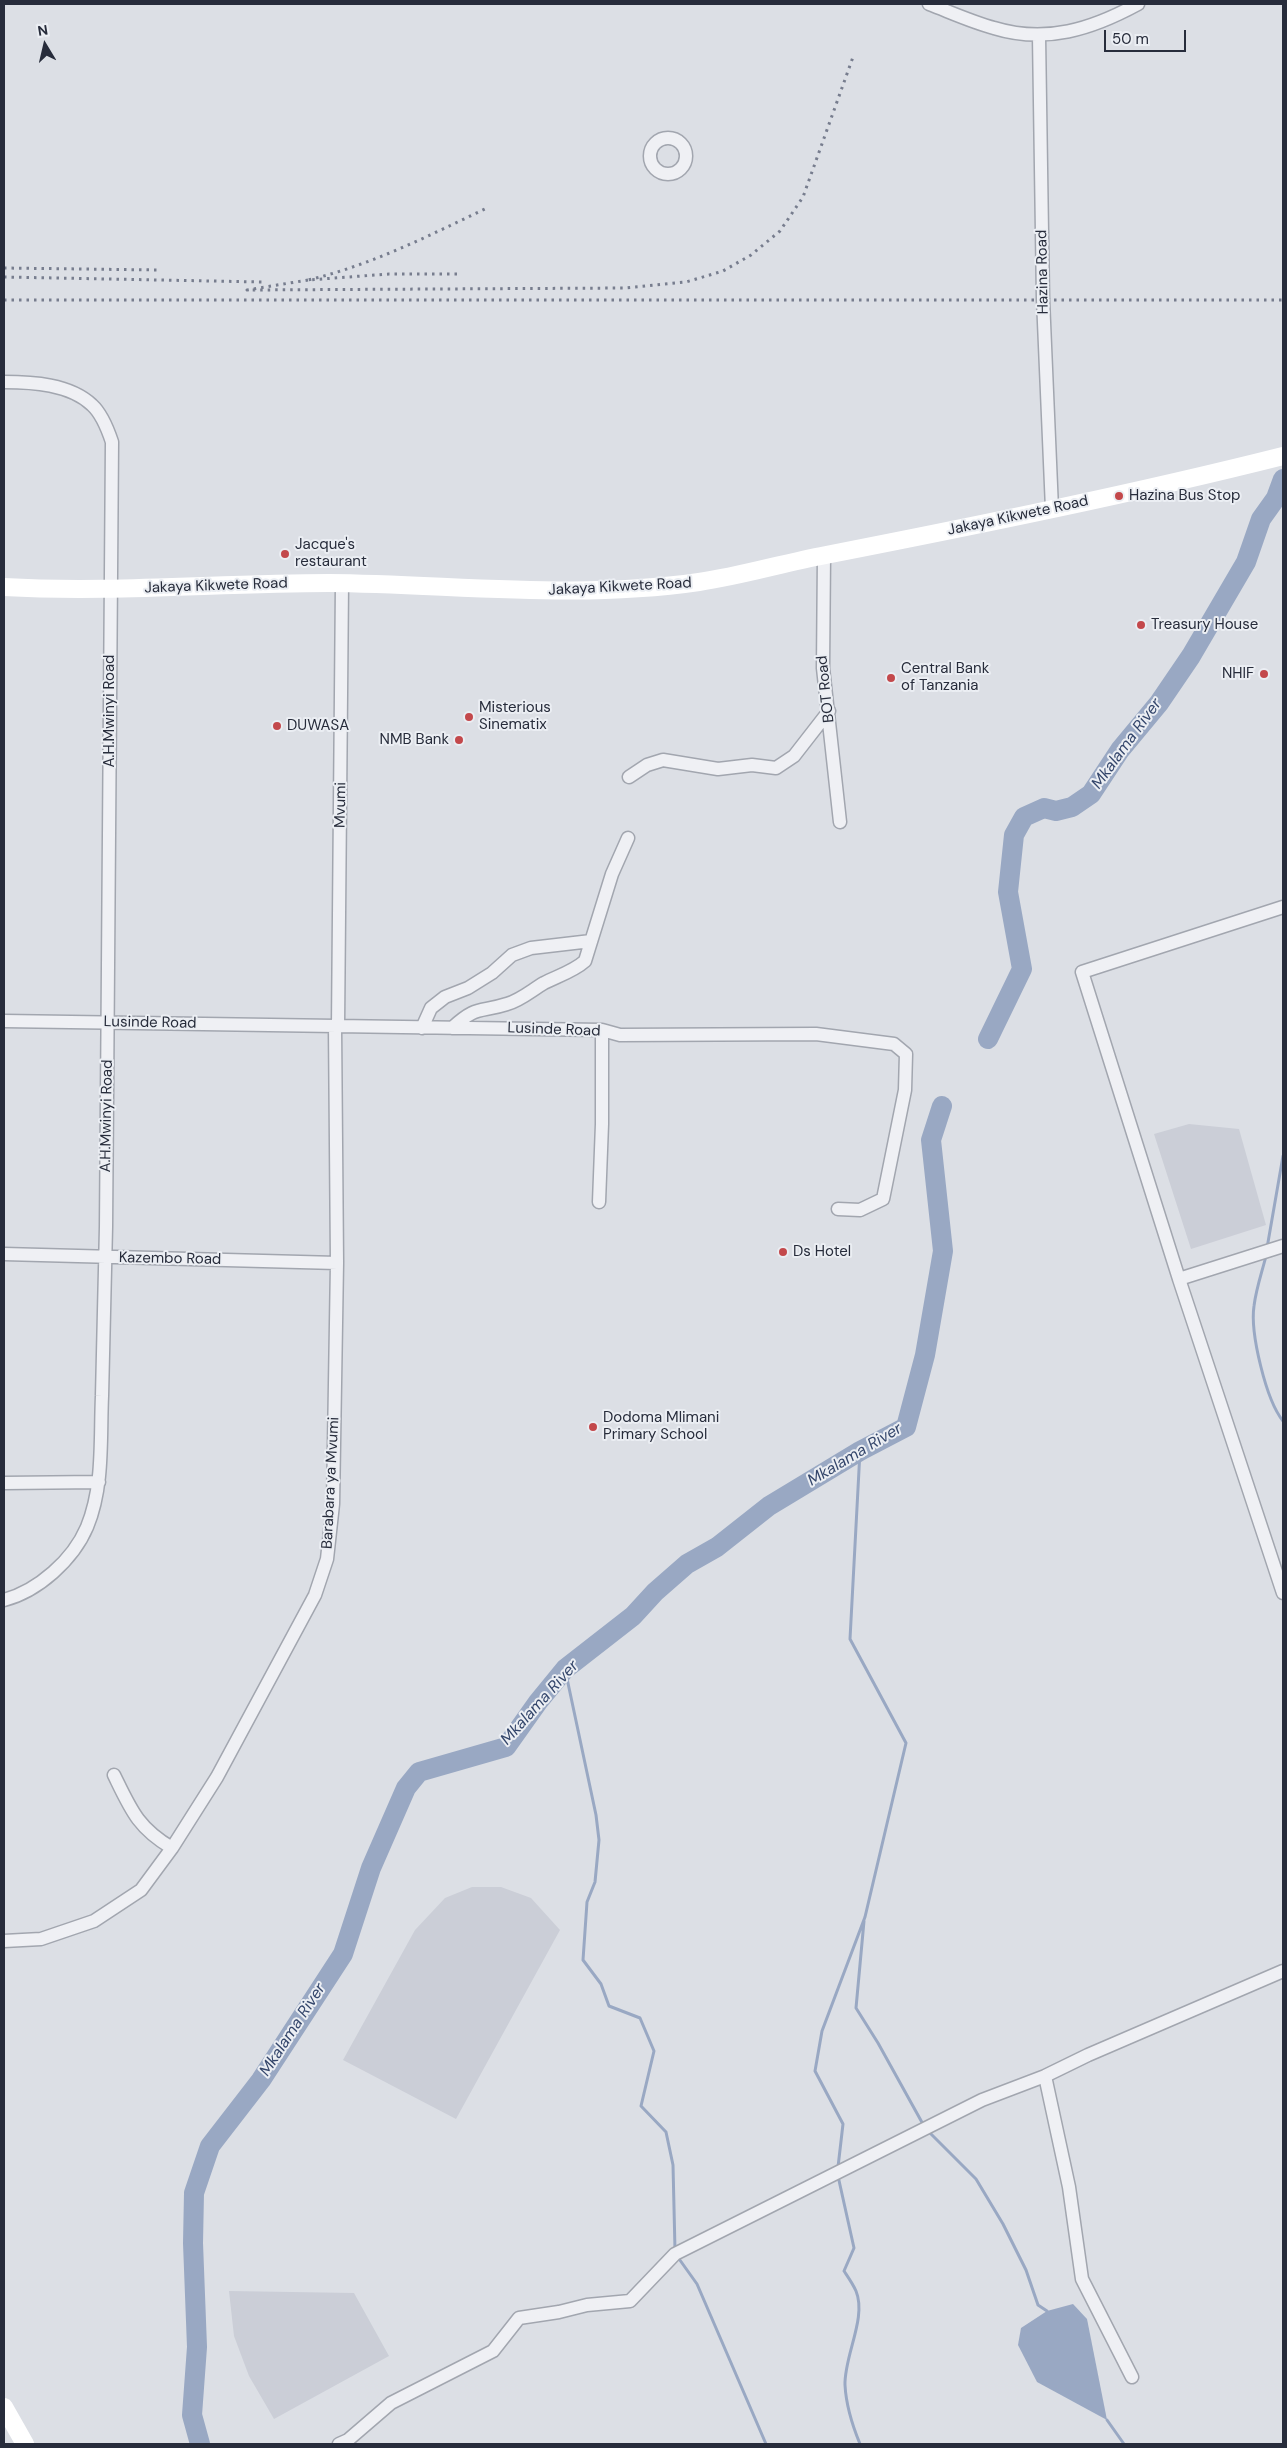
<!DOCTYPE html>
<html>
<head>
<meta charset="utf-8">
<style>
	body { margin:0 }
	#map { position:relative; width:1287px; height:2448px; overflow:hidden; background:#dcdfe5; font-family:"DM Sans",sans-serif }
	canvas { display:block }
	.frame { position:absolute; inset:0; border:5px solid #272c3b; pointer-events:none }
	.north { position:absolute; left:20px; top:20px; width:50px; height:50px; -webkit-text-stroke:4px #ebeef3; paint-order:stroke; rotate:351deg; font-size:14px; font-weight:700; line-height:20px; text-align:center; color:#272c3b }
	.north::after { content:''; display:block; margin:auto; width:18px; height:22px; background:#272c3b; clip-path:polygon(50% 0,100% 100%,50% 72%,0 100%) }
	.scale { position:absolute; left:1104px; top:30px; width:82px; height:22px; box-sizing:border-box; border:2px solid #272c3b; border-top:0; padding-left:6px; font-size:15px; line-height:18px; white-space:nowrap; color:#272c3b; -webkit-text-stroke:4px #ebeef3; paint-order:stroke }
</style>
</head>
<body>
<div id="map">
<canvas width="1287" height="2448"></canvas>
<div class="frame"></div>
<div class="north">N</div>
<div class="scale">50 m</div>
</div>
<script>
const g = document.querySelector('canvas').getContext('2d');
g.lineJoin = 'round';
function fillPath(path, color) { g.fillStyle = color; g.fill(path, 'evenodd'); }
function stroke(path, color, width, dash) { g.strokeStyle = color; g.lineWidth = width; g.lineCap = dash ? 'butt' : 'round'; g.setLineDash(dash || []); g.stroke(path); }
function write(font, color, halo, rows, align = 'center') {
  g.font = font + ' "DM Sans",sans-serif'; g.lineWidth = 4; g.setLineDash([]); g.textBaseline = 'middle'; g.strokeStyle = halo; g.fillStyle = color; for (const [text, x, y, turn = 0] of rows) {
    g.save(); g.translate(x, y); g.rotate((+turn || 0) * Math.PI / 180); g.textAlign = isNaN(turn) ? turn : align; if (halo) g.strokeText(text, 0, 0); g.fillText(text, 0, 0); g.restore();
  }
}
fillPath(new Path2D(`
	M 1189,1124 L 1239,1129 L 1266,1225 L 1191,1249 L 1154,1134 Z
	M 472,1887 L 501,1887 L 531,1898 L 560,1930 L 456,2119 L 343,2060 L 415,1930 L 445,1898 Z
	M 229,2291 L 354,2293 L 389,2356 L 274,2419 L 249,2376 L 234,2336 Z`), '#cbced7');
fillPath(new Path2D(`
	M 1073,2304 L 1087,2319 L 1107,2420 L 1037,2382 L 1018,2345 L 1021,2328 L 1047,2311 Z`), '#99a8c3');
stroke(new Path2D(`
	M 1281,481 L 1283,483
	M 1267,1248 L 1283,1156
	M 1266,1256 C 1262,1272 1256,1289 1254,1306 C 1250,1333 1266,1400 1283,1421
	M 565,1669 L 596,1815 L 599,1840 L 595,1882 L 587,1902 L 583,1960 L 601,1984 L 609,2006 L 640,2018 L 654,2051 L 641,2106 L 666,2132 L 673,2165 L 675,2250
	M 864,1921 L 856,2008 L 878,2043 L 924,2126
	M 928,2131 L 976,2179 L 1003,2224 L 1026,2270 L 1038,2305 L 1047,2311
	M 838,2167 L 843,2124 L 815,2071 L 822,2031 L 865,1917 L 906,1743 L 850,1639 L 860,1451
	M 838,2176 L 854,2248 L 844,2271 C 848,2277 853,2284 856,2291 C 867,2318 844,2356 845,2385 C 846,2404 853,2427 860,2444
	M 677,2256 L 697,2284 L 766,2444
	M 1107,2420 L 1124,2444`), '#99a8c3', 3);
stroke(new Path2D(`
	M 988,1039 L 1022,969 L 1008,892 L 1014,835 L 1024,817 L 1044,808 L 1056,811 L 1072,807 L 1091,794 L 1120,750 L 1159,703 L 1191,656 L 1246,562 L 1261,519 L 1276,498 L 1283,479
	M 200,2444 L 192,2415 L 197,2347 L 193,2243 L 194,2193 L 210,2146 L 261,2080 L 343,1954 L 371,1868 L 406,1788 L 419,1772 L 506,1747 L 538,1702 L 565,1669 L 633,1616 L 655,1592 L 687,1564 L 717,1547 L 769,1506 L 860,1451 L 906,1427 L 925,1355 L 943,1251 L 931,1140 L 942,1106`), '#99a8c3', 20);
const street = new Path2D(`
	M 929,4 C 950,12 972,22 994,28 C 1046,44 1092,29 1138,4
	M 1039,36 L 1043,299 L 1052,509
	M650 156a18 18 0 1 1 36 0a18 18 0 1 1-36 0Z
	M 4,382 C 32,382 70,384 92,405 C 102,414 108,430 112,442 C 109,704 109,965 106,1227 C 105,1283 103,1339 102,1396 C 100,1439 104,1486 87,1527 C 73,1560 38,1591 4,1600
	M 824,555 L 823,668 L 840,822
	M 629,777 L 647,765 L 663,760 L 718,769 L 752,765 L 776,768 L 794,756 L 829,711
	M 4,1021 L 602,1030 L 620,1035 L 816,1034 L 894,1044 L 906,1054 L 905,1090 L 883,1199 L 860,1210 L 838,1209
	M 338,1026 L 342,583
	M 422,1028 L 431,1008 L 445,997 L 468,988 L 492,973 L 512,955 L 531,948 L 591,941
	M 452,1028 C 477,1005 479,1013 507,1004 C 521,1000 532,990 544,983 C 558,976 574,971 585,961 L 612,874 L 628,838
	M 599,1202 L 602,1124 L 602,1030
	M 1283,1246 L 1179,1279 L 1283,1593
	M 4,1254 L 337,1263
	M 1179,1279 L 1082,972 L 1283,907
	M 4,1483 L 99,1482
	M 114,1775 C 131,1810 138,1828 172,1848
	M 4,1941 L 41,1939 L 94,1921 L 141,1890 L 172,1848 L 217,1777 L 315,1595 L 327,1559 L 333,1504 L 337,1263 L 335,1026
	M 1045,2076 L 1069,2187 L 1082,2279 L 1132,2377
	M 339,2444 L 348,2440 L 391,2403 L 493,2351 L 519,2318 L 559,2312 L 587,2305 L 630,2301 L 675,2254 L 982,2100 L 1045,2076 L 1088,2055 L 1283,1971`);
stroke(street, '#a2a6af', 15);
stroke(street, '#eff0f4', 12);
stroke(new Path2D(`
	M 4,587 C 112,593 220,583 329,583 C 452,584 575,600 699,582 C 741,576 783,563 826,555 C 979,525 1132,494 1283,456
	M 4,2407 L 25,2444`), '#fff', 18);
stroke(new Path2D(`
	M 4,268 L 160,270
	M 457,274 L 389,274 L 308,280 C 372,265 430,235 489,207
	M 4,277 L 263,282
	M 308,280 L 247,290 L 624,288 L 686,282 L 723,271 L 751,255 L 780,231 L 803,197 L 853,57
	M 4,300 L 1283,300`), '#777d8e', 3, [2.5, 5]);
for (const [x, y, r, color] of [
	[1119,496,5,"#c3484b"],
	[285,554,5,"#c3484b"],
	[1141,625,5,"#c3484b"],
	[1264,674,5,"#c3484b"],
	[891,678,5,"#c3484b"],
	[469,717,5,"#c3484b"],
	[277,726,5,"#c3484b"],
	[459,740,5,"#c3484b"],
	[783,1252,5,"#c3484b"],
	[593,1427,5,"#c3484b"]
]) { const dot = new Path2D(); dot.arc(x, y, r, 0, 2 * Math.PI); g.fillStyle = color; g.fill(dot); stroke(dot, '#ebeef3', 2); }
write('15px', '#272c3b', '#ebeef3', [
	["Hazina Road",1043,272,-91],
	["Jakaya Kikwete Road",1018,516,-12],
	["Jakaya Kikwete Road",216,586,-2],
	["Jakaya Kikwete Road",620,587,-3],
	["BOT Road",826,689,-96],
	["A.H.Mwinyi Road",110,711,-90],
	["Mvumi",341,805,-89],
	["Lusinde Road",150,1023,1],
	["Lusinde Road",554,1030,2],
	["A.H.Mwinyi Road",107,1116,-89],
	["Kazembo Road",170,1259,1],
	["Barabara ya Mvumi",331,1483,-87]
]);
write('15px', '#272c3b', '#ebeef3', [
	["Hazina Bus Stop",1129,496],
	["Jacque's",295,545],
	["restaurant",295,562],
	["Treasury House",1151,625],
	["Central Bank",901,669],
	["of Tanzania",901,686],
	["NHIF",1254,674,"right"],
	["Misterious",479,708],
	["Sinematix",479,725],
	["DUWASA",287,726],
	["NMB Bank",449,740,"right"],
	["Ds Hotel",793,1252],
	["Dodoma Mlimani",603,1418],
	["Primary School",603,1435]
], 'left');
write('italic 16px', '#34466b', '#ebeef3', [
	["Mkalama River",1127,744,-54],
	["Mkalama River",855,1455,-31],
	["Mkalama River",540,1703,-48],
	["Mkalama River",293,2030,-57]
]);
</script>
</body>
</html>
